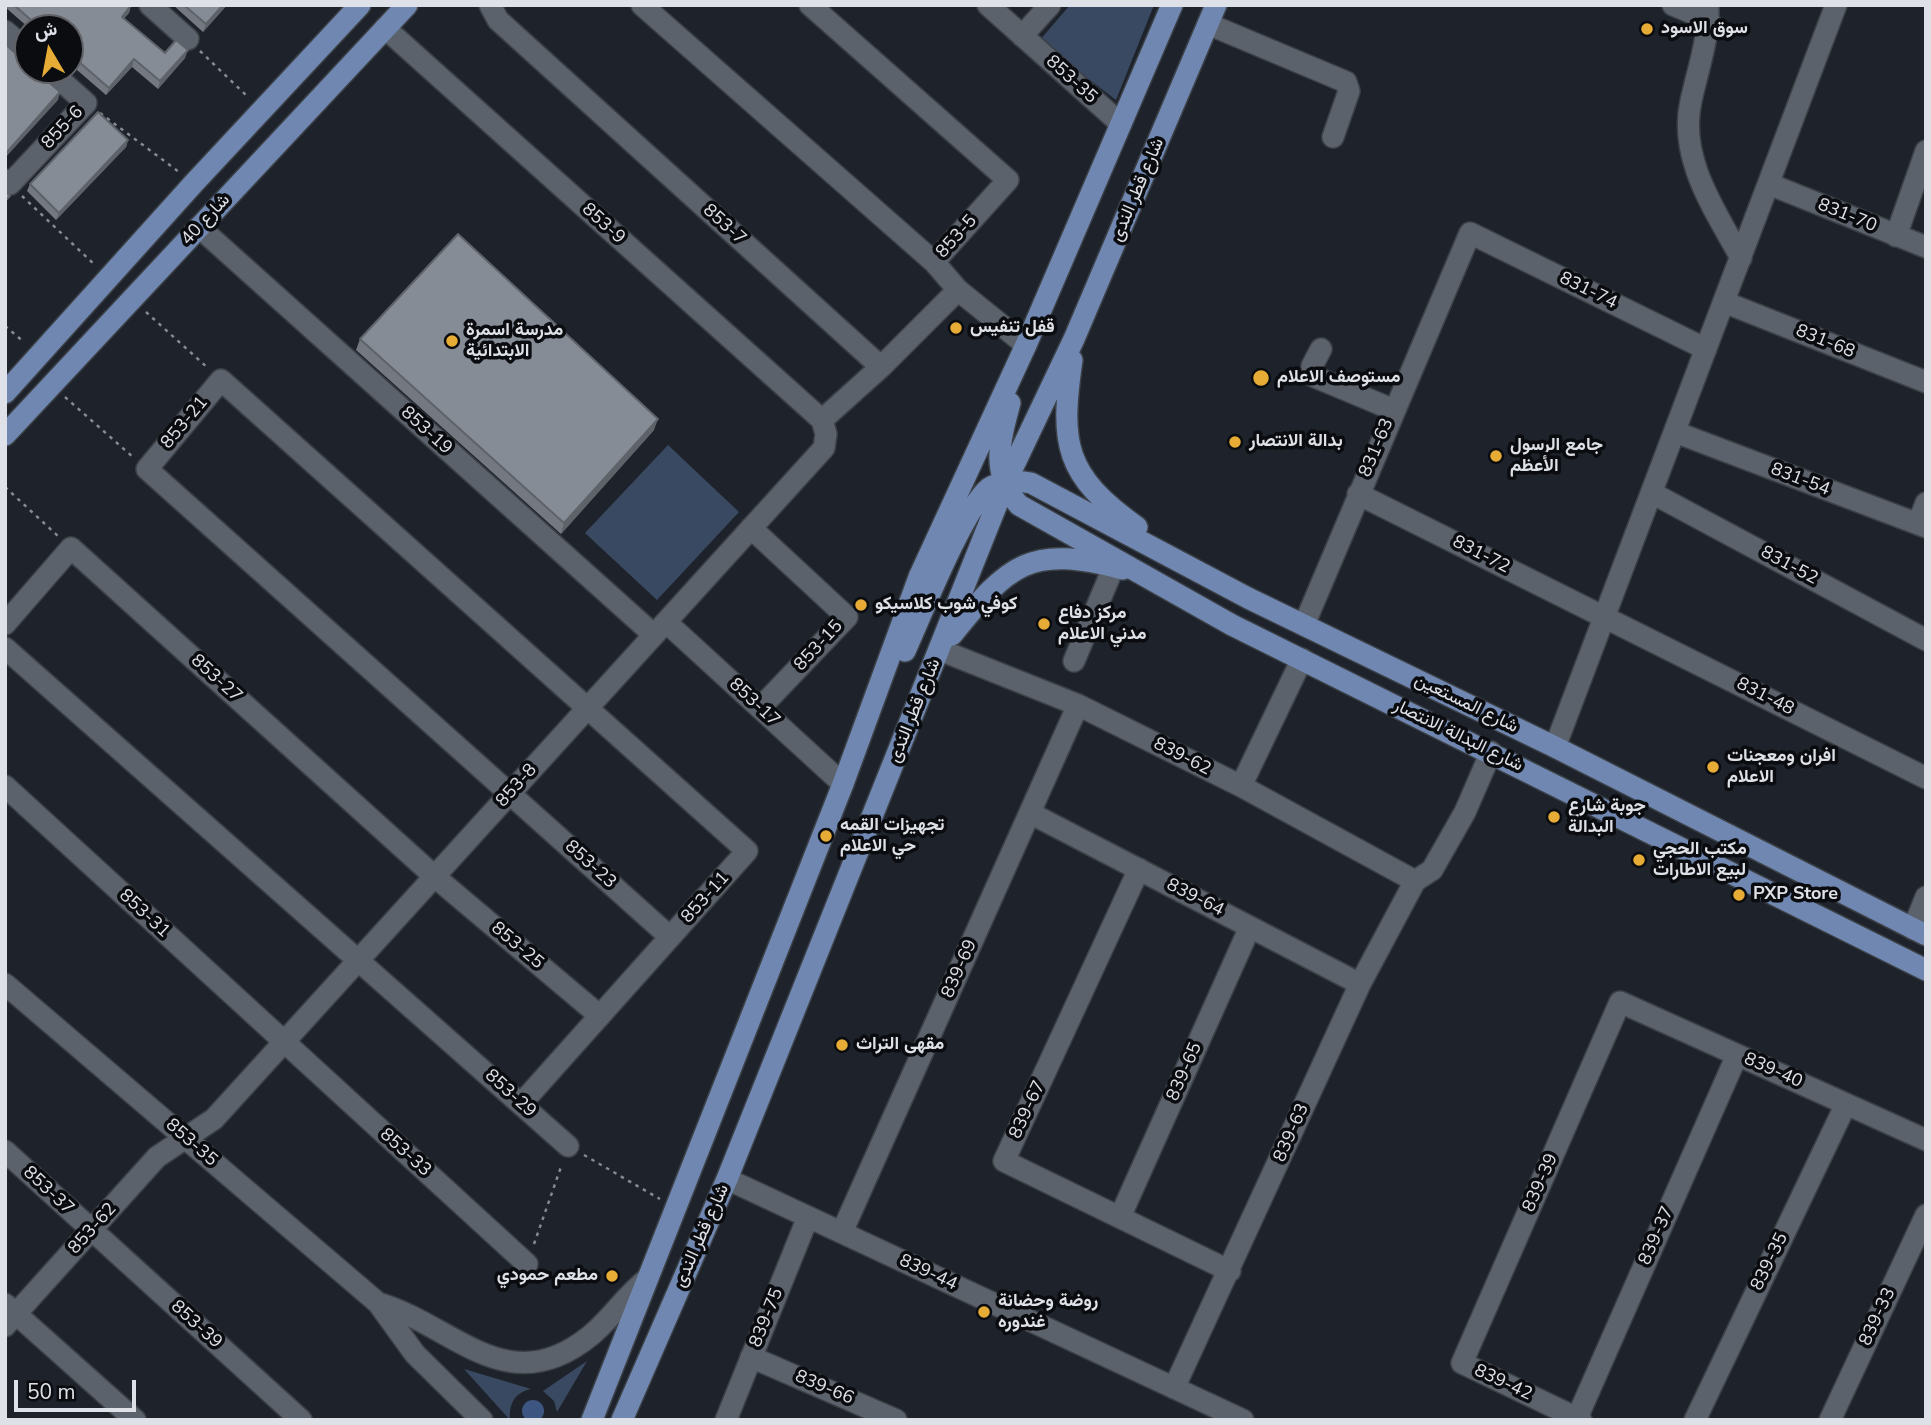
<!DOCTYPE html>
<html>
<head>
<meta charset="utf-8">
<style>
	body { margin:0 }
	#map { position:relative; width:1931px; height:1425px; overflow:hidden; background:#1e232b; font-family:"Nunito Sans",Vazirmatn,sans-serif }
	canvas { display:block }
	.frame { position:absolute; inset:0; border:7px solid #dee1e7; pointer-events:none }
	.north { position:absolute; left:14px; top:14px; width:70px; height:70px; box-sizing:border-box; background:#0a0c10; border:2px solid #5f6166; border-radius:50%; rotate:350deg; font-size:19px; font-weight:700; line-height:28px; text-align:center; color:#dee1e7 }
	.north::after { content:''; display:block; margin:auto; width:24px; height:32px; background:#e6ac36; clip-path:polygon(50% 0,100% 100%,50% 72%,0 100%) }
	.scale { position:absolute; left:14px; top:1380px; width:122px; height:32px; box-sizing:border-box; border:4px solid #dee1e7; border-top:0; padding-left:9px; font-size:21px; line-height:24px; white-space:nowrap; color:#dee1e7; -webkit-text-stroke:5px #0a0c10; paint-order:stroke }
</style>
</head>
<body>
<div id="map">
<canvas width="1931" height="1425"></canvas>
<div class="frame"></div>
<div class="north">ش</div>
<div class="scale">50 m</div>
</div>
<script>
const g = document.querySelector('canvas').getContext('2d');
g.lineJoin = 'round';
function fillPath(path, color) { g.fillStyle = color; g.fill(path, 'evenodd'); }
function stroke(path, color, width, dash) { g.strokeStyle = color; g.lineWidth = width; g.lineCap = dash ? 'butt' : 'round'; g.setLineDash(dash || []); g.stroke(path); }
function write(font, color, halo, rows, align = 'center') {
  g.font = font + ' "Nunito Sans",Vazirmatn,sans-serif'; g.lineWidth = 7; g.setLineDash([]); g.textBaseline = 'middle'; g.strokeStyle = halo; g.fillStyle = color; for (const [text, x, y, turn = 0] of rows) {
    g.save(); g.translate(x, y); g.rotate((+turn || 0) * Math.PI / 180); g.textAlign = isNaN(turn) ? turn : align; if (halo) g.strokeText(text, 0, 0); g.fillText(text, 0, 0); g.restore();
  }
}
fillPath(new Path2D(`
	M 1070,5 L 1154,5 L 1116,100 L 1039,41 Z
	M 668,445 L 739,512 L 657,600 L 585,533 Z
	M 587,1361 L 557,1412 L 554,1401 L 543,1391 Z
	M 464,1369 L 531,1389 C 514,1393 509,1404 510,1420 Z`), '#3a4962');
fillPath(new Path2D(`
	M522 1411a11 11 0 1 1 22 0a11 11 0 1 1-22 0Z`), '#3d5681');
const minor = new Path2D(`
	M 150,5 L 188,39
	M 490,5 L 498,20 L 881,367 L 958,290 L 934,262
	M 642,5 L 934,262 L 1008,180 L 810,5
	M 988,5 L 1121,124
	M 1673,5 L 1709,20
	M 1708,5 C 1709,40 1698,68 1691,101 C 1678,158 1715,210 1741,258
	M 1208,24 L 1346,82 L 1349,91 L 1333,137
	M 385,28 L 822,420
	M 5,31 L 28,51
	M 1022,36 L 1050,5
	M 5,180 L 10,184 L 86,103 L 49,70
	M 1769,184 L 1926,247
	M 199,227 L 654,635
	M 1896,236 L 1926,151
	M 958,290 L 1026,345
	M 1724,302 L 1926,382
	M 1321,349 L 1312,366 L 1315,377 L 1394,410
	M 822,420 L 881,367
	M 1675,432 L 1926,527
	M 1652,493 L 1926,640
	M 1358,494 L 1926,778
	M 1918,524 L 1926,503
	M 751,528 L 847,617 L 760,708
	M 666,622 L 843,784
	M 5,624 L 71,548 L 434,876 L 600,1016
	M 1304,625 L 1470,233 L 1706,349
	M 5,648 L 568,1146
	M 940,650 L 1078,705 L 1241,786 L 1415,881
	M 1074,661 L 1114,566
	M 1555,747 L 1836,5
	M 5,786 L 527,1264
	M 1241,786 L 1302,659
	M 1030,813 L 1360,984
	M 1139,869 L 1004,1161 L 1230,1271
	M 1913,929 L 1926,897
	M 5,984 L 378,1303 L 415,1354 L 482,1420
	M 521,1104 L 747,851 L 221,380 L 147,469 L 670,937
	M 5,1151 L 301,1420
	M 727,1179 L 1243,1420
	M 1120,1217 L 1250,927
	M 842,1232 L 1078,705
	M 378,1303 C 454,1325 507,1403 590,1336 C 611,1319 625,1296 647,1279
	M 5,1304 L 135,1420
	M 5,1326 L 157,1157 L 214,1119 L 824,448 L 826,434 L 822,420
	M 751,1357 L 896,1420
	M 1174,1388 L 1360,984 L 1415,881 L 1432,870 L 1465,812 L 1491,752
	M 1577,1418 L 1737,1055
	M 726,1420 L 808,1217
	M 1581,1420 L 1462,1363 L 1620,1002 L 1926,1140
	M 1695,1420 L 1846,1104
	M 1830,1420 L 1926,1215`);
const major = new Path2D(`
	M 1072,360 C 1060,444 1064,475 1137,527
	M 5,393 L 194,183 L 360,5
	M 1010,403 C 1000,440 990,474 1019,505 L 1232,625 L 1926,970
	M 5,435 L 407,5
	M 952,635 C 1009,564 1029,544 1123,569
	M 905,651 C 922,614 962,511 989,488 C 999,481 1019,481 1031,483 L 1248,598 L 1555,747 L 1926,935
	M 592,1420 L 843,784 L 919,577 L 1026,345 L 1172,5
	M 622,1420 L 727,1179 L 1005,484 L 1074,339 L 1216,5`);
stroke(minor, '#3b3f46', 24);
stroke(major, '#3b3f46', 24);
stroke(new Path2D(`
	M 200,51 L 248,97
	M 100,113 L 179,172
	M 22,196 L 96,266
	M 146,312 L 209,369
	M 5,326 L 24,342
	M 65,397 L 134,458
	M 5,487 L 59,537
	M 584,1155 L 660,1199
	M 534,1244 L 562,1164`), '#868a91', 2.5, [3.5, 5]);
stroke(minor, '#5c626b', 21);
stroke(major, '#7088b1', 21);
fillPath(new Path2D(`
	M 5,5 L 131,5 L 129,13 L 124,18 L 165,53 L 185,58 L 158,89 L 132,67 L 106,95 L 70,64 L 70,28 L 29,28 L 5,7 Z
	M 173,5 L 227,5 L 203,32 Z
	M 128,140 L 126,147 L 56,220 L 27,191 L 30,184 Z
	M 360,339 L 654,430 L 561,534 L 356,350 Z`), '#737881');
fillPath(new Path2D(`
	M 131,5 L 129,13 L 119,24 L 122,17 Z
	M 223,5 L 227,5 L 203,32 L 206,24 Z
	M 188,50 L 185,58 L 158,89 L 160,81 Z
	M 134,59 L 132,67 L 106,95 L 109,88 Z
	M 60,92 L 58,100 L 5,158 L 7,152 Z
	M 128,140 L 126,147 L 56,220 L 59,213 Z
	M 658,419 L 654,430 L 561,534 L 564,523 Z`), '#5e6269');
const building = new Path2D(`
	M 14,5 L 131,5 L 122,17 L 165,53 L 176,40 L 188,50 L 160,81 L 134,59 L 109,88 L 70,54 L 70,28 L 40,28 Z
	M 184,5 L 223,5 L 206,24 Z
	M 5,44 L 28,64 L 28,70 L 35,70 L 60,92 L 7,152 L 5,151 Z
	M 98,112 L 128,140 L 59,213 L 30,184 Z
	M 5,191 L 10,196 L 5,201 Z
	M 458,234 L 658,419 L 564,523 L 360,339 Z`);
fillPath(building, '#868c96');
stroke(building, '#5e6269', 2);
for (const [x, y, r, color] of [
	[1647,29,7,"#e6ac36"],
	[956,328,7,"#e6ac36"],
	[452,341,7,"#e6ac36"],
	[1261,378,9,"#e6ac36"],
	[1235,442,7,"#e6ac36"],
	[1496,456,7,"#e6ac36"],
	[861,605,7,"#e6ac36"],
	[1044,624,7,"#e6ac36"],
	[1713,767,7,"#e6ac36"],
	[1554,817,7,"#e6ac36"],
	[826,836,7,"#e6ac36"],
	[1639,860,7,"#e6ac36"],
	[1739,895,7,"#e6ac36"],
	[842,1045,7,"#e6ac36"],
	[612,1276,7,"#e6ac36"],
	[984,1312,7,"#e6ac36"]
]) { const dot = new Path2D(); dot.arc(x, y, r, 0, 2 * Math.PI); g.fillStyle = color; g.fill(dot); stroke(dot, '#0a0c10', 2.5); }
write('bold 18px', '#dee1e7', '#0a0c10', [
	["سوق الاسود",1661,29],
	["قفل تنفيس",970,328],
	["مدرسة اسمرة",466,331],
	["الابتدائية",466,352],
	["مستوصف الاعلام",1277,378],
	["بدالة الانتصار",1249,442],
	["جامع الرسول",1510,446],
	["الأعظم",1510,467],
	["كوفي شوب كلاسيكو",875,605],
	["مركز دفاع",1058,614],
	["مدني الاعلام",1058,635],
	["افران ومعجنات",1727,757],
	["الاعلام",1727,778],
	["جوبة شارع",1568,807],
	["البدالة",1568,828],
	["تجهيزات القمه",840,826],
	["حي الاعلام",840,847],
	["مكتب الحجي",1653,850],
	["لبيع الاطارات",1653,871],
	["PXP Store",1753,895],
	["مقهى التراث",856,1045],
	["مطعم حمودي",598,1276,"right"],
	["روضة وحضانة",998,1302],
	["غندوره",998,1323]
], 'left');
write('18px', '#dee1e7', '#0a0c10', [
	["853-35",1071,80,42],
	["855-6",63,128,-47],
	["شارع قطر الندى",1138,190,-67],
	["831-70",1847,216,22],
	["شارع 40",206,220,-47],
	["853-9",603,224,42],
	["853-7",724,225,42],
	["853-5",957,237,-48],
	["831-74",1588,291,26],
	["831-68",1825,342,22],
	["853-21",185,423,-50],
	["853-19",426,431,42],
	["831-63",1377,448,-67],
	["831-54",1800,480,21],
	["831-72",1481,555,27],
	["831-52",1789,566,28],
	["853-15",819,646,-47],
	["853-27",216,679,42],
	["831-48",1765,697,27],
	["853-17",754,703,43],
	["شارع المستعين",1466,704,26],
	["شارع قطر الندى",915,711,-68],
	["شارع البدالة الانتصار",1458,736,26],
	["839-62",1182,757,27],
	["853-8",517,786,-48],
	["853-23",590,865,42],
	["853-11",706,898,-48],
	["839-64",1195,898,27],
	["853-31",144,914,43],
	["853-25",517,946,40],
	["839-69",960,969,-66],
	["839-40",1773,1071,24],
	["839-65",1185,1072,-66],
	["853-29",510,1094,42],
	["839-67",1028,1110,-65],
	["839-63",1292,1133,-66],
	["853-35",191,1143,41],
	["853-33",405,1153,42],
	["839-39",1541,1183,-66],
	["853-37",48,1191,43],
	["853-62",93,1229,-48],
	["شارع قطر الندى",702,1236,-66],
	["839-37",1657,1236,-66],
	["839-35",1770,1262,-64],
	["839-44",928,1273,25],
	["839-33",1878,1317,-65],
	["839-75",767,1318,-68],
	["853-39",196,1325,42],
	["839-42",1503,1383,25],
	["839-66",824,1388,23]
]);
</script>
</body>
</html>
